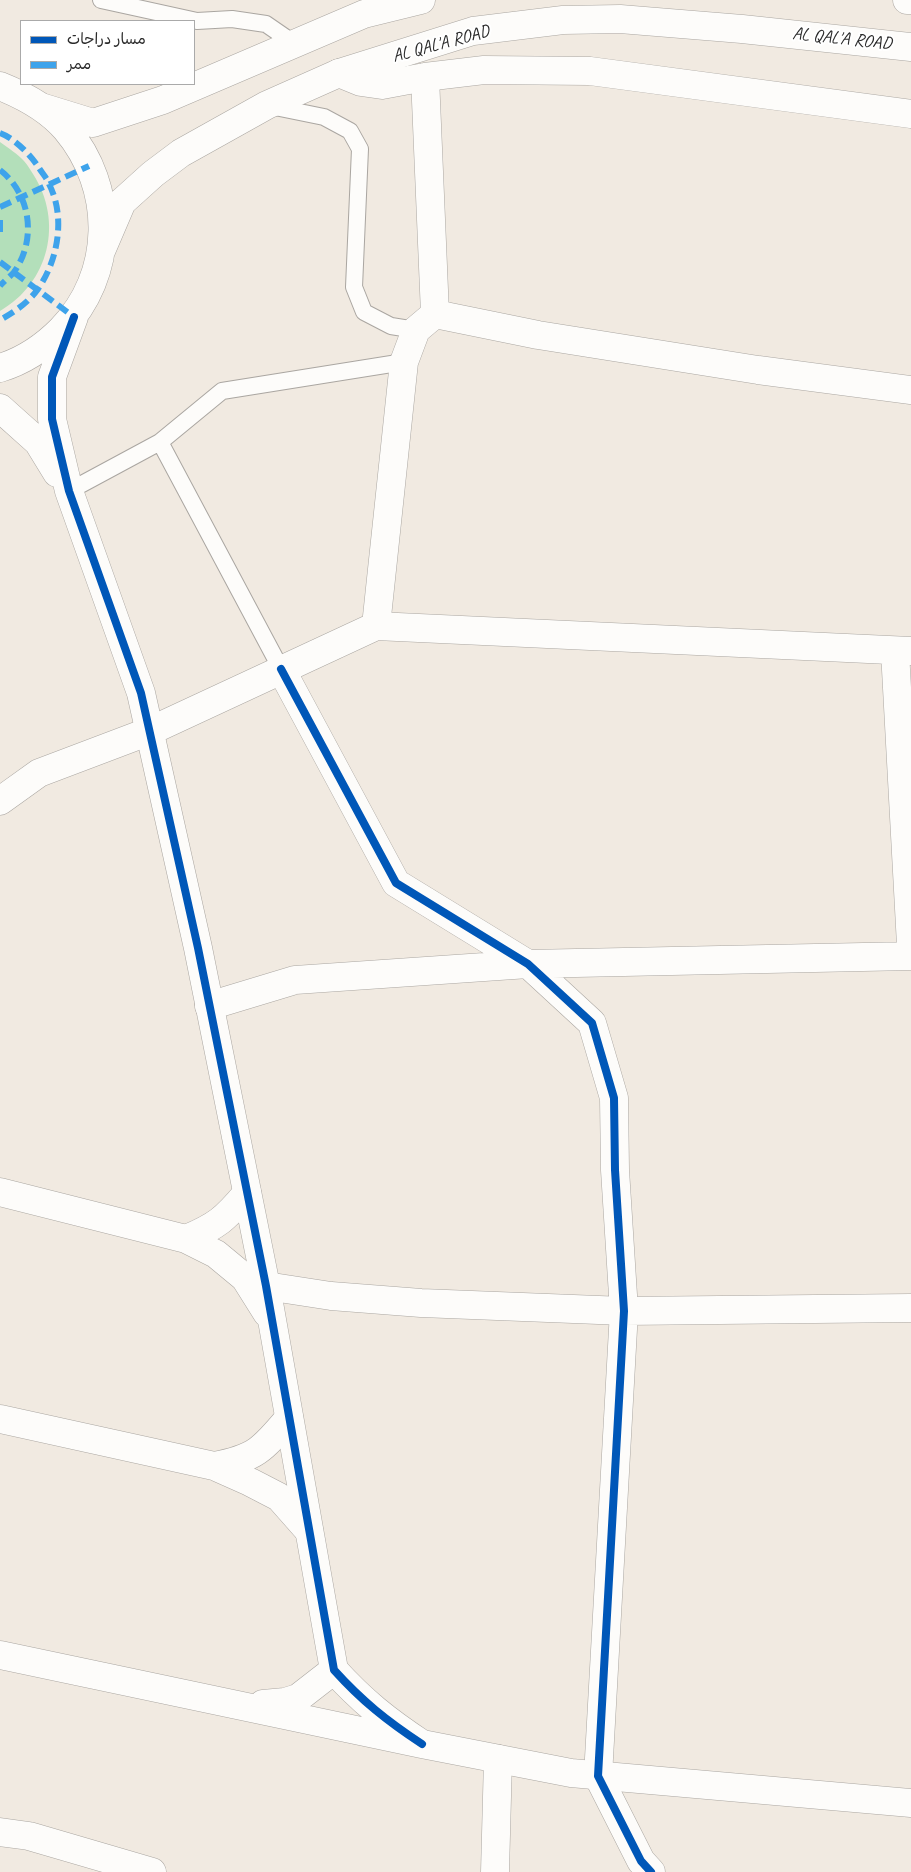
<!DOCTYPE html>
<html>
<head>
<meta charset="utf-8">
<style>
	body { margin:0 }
	#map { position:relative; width:911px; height:1872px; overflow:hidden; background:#f1eae1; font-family:Caveat,"Playpen Sans Arabic",sans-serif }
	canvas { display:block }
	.legend { position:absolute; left:20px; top:20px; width:175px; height:65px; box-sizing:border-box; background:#fff; border:1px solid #aaa; margin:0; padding:6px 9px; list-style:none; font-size:15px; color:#2b2b2b }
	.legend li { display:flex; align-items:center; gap:10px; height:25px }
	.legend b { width:25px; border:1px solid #aaa }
</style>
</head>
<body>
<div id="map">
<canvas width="911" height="1872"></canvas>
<ul class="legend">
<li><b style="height:6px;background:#0057b8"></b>مسار دراجات</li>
<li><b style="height:6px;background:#3ea3eb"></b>ممر</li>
</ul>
</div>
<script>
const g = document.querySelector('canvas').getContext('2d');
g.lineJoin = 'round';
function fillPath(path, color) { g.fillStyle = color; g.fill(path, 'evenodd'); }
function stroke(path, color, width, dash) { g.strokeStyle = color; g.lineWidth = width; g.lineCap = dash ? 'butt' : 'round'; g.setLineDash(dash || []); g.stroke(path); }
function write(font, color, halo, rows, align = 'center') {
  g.font = font + ' Caveat,sans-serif'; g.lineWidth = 4; g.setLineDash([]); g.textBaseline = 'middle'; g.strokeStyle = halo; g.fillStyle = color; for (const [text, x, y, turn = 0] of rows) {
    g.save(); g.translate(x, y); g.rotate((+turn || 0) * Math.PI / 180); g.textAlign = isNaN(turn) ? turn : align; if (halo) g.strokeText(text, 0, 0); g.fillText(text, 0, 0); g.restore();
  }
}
fillPath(new Path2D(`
	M 0,142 C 8,148 18,154 24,161 C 28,165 30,170 33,174 C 64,222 49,283 0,311 Z`), '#b3dfba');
const lane = new Path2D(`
	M 101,0 L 197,21 L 232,19 L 266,24 L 295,44
	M 270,106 L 324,117 L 350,131 L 360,149 L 354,287 L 364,312 L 391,326 L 416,330
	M 160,442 L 281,669
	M 69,491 L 160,442 L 222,391 L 404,362`);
const street = new Path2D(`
	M 339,73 L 361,82 L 382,85 L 425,77 L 484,70 L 590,71 L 911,114
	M 425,77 L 435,314
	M 435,314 L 538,335 L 758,370 L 911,390
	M 376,626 L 404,362 L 416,330 L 435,314
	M 895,651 L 911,945
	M 281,669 L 396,883 L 528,964 L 592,1023 L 614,1098 L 615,1170 L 624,1311 L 598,1776 L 641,1861 L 651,1872
	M 0,801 L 39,773 L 150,731 L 376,626 L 911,651
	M 209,1006 L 295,980 L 528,964 L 911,956
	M 0,1192 L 186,1239 L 216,1254 L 245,1278 L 267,1313
	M 186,1239 C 217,1226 225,1219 247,1193
	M 266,1286 L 331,1296 L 421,1303 L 624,1311 L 911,1308
	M 0,1419 L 214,1466 L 250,1482 L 279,1497 L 309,1531
	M 214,1466 C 256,1458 263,1449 289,1418
	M 0,1832 L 29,1836 L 152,1872
	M 495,1872 L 498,1759`);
const secondary = new Path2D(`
	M 907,0 L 911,0
	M 0,86 C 25,96 49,109 66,129 C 116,188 115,275 61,330 C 44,347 23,361 0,368
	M 41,107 L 93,123 L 163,100 L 364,14 L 421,0
	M 101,251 L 122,202 L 153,174 L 181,153 L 267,105 L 339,73 L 473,31 L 563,20 L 620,19 L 742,29 L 911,47
	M 74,317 L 52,377 L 52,419 L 69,491 L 141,693 L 198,948 L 266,1286 L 334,1670 C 362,1701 387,1721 422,1744
	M 0,408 L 38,442 L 57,473
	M 0,1655 L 422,1744 L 571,1773 L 911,1803
	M 263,1704 L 285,1702 L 298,1698 L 334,1670`);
stroke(lane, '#aaa6a1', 18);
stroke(street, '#aaa6a1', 29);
stroke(secondary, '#aaa6a1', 29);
stroke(lane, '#fdfcfa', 16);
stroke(street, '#fdfcfa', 28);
stroke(secondary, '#fdfcfa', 28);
stroke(new Path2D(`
	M 0,133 C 14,138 31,155 39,168 C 42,173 47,178 49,184 C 66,217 58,260 38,289 C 28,303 14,312 0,320
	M 0,170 C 31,194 37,240 14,272 C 10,277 4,281 0,286
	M 0,207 L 89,166
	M 0,220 L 0,235
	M 0,262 L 74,317`), '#3ea3eb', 6, [12, 6]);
stroke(new Path2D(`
	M 74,317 L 52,377 L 52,419 L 69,491 L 141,693 L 198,948 L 266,1286 L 334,1670 C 362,1701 387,1721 422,1744
	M 281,669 L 396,883 L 528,964 L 592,1023 L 614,1098 L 615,1170 L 624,1311 L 598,1776 L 641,1861 L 651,1872`), '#0057b8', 8);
write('18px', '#2b2b2b', '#fff', [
	["AL QAL'A ROAD",842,39,6],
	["AL QAL'A ROAD",441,44,-15]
]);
</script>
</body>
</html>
